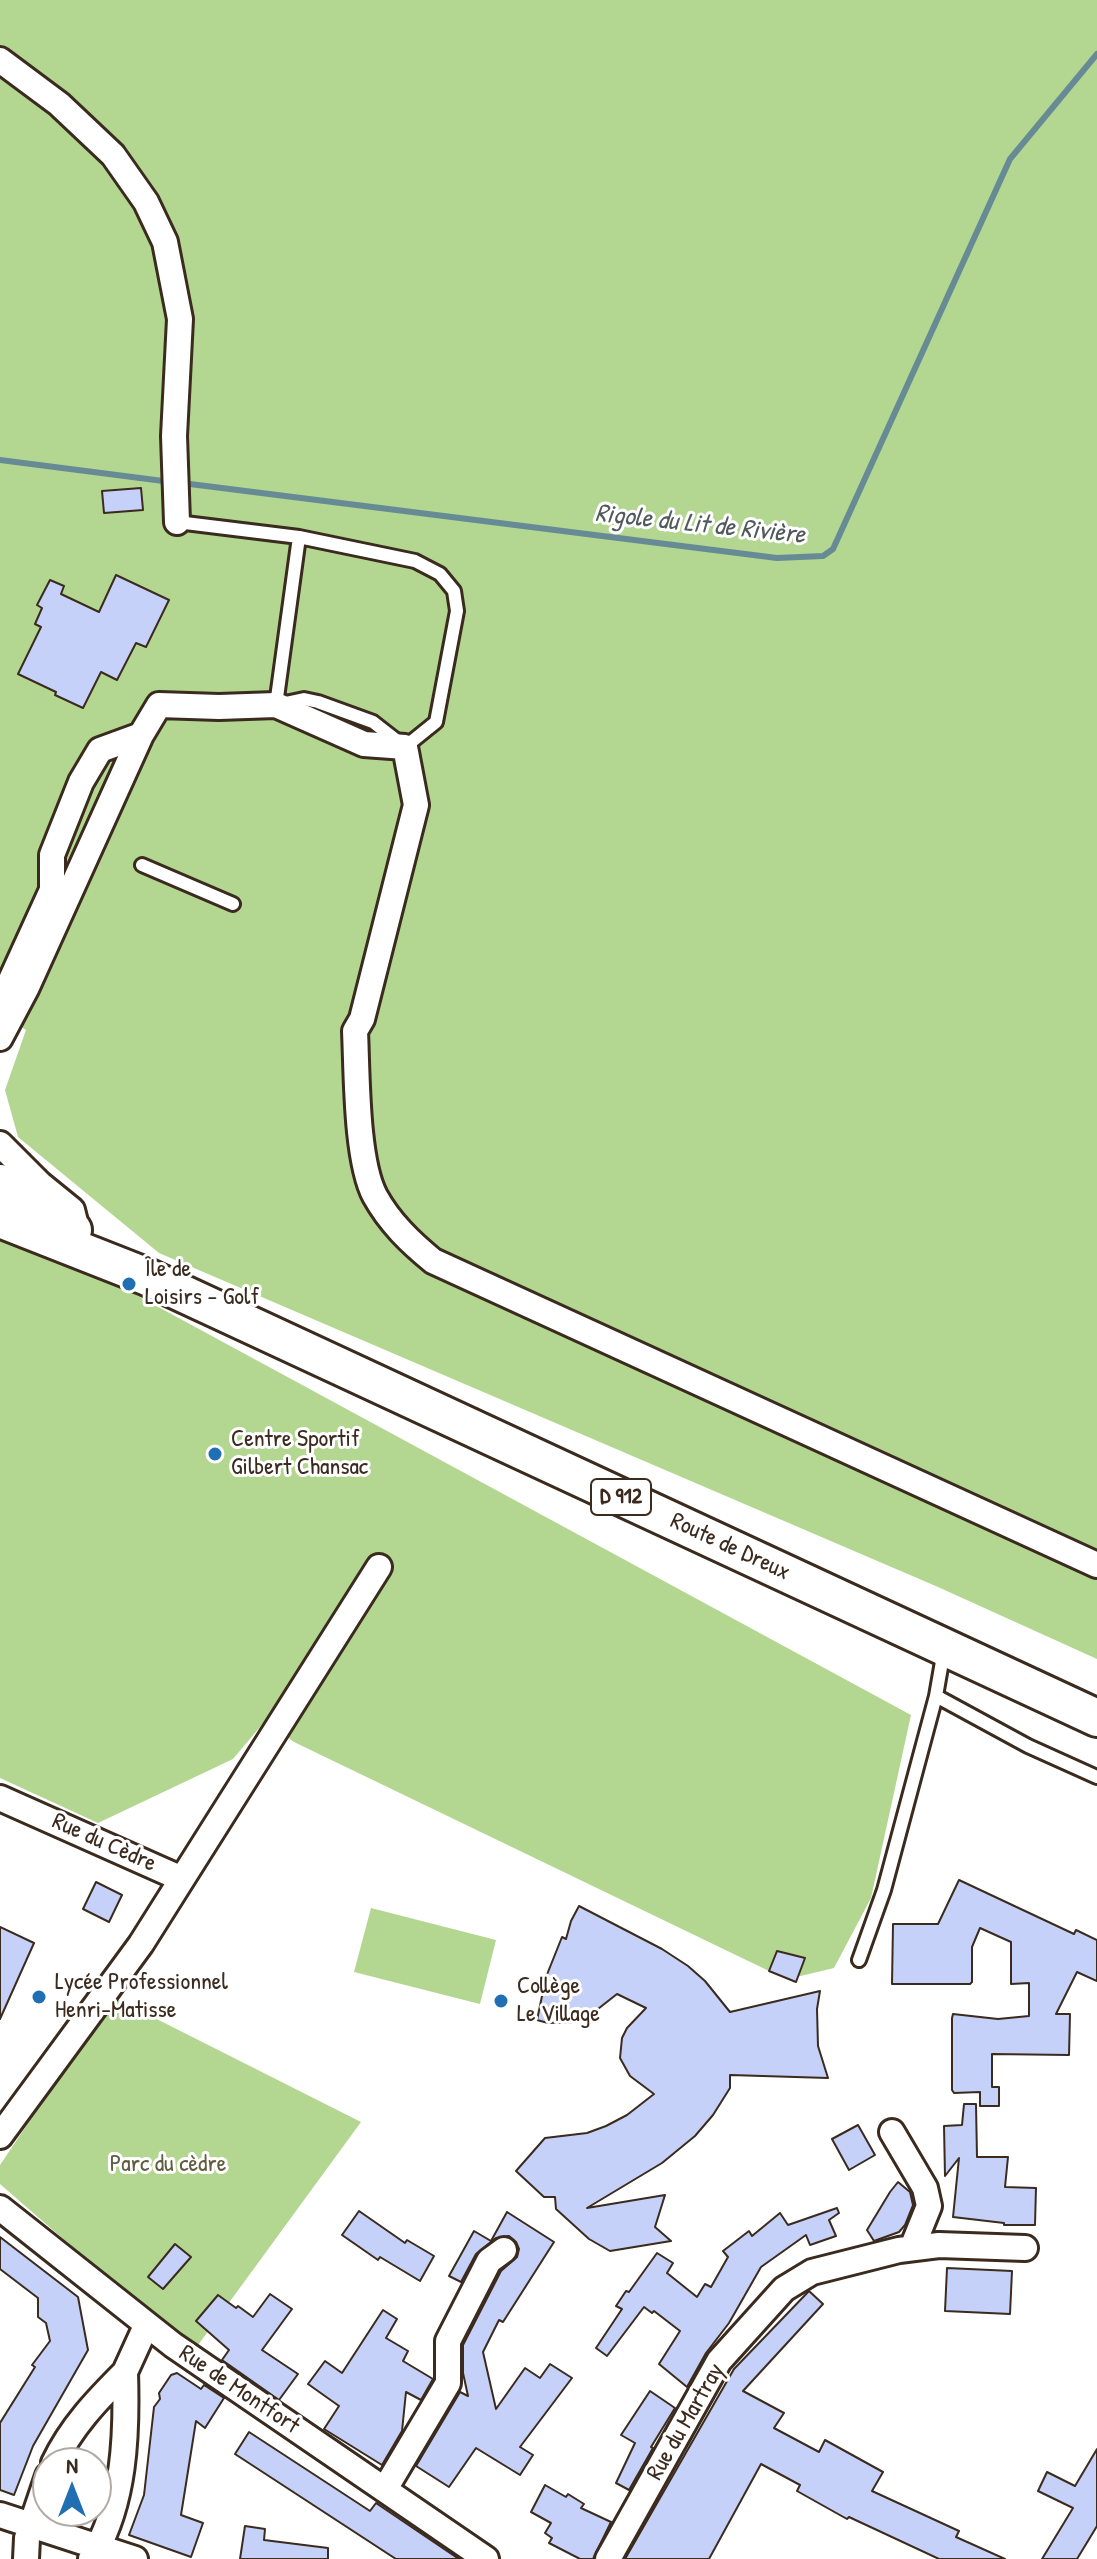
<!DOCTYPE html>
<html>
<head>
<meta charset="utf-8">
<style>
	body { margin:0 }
	#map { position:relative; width:1097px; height:2559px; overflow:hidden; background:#fff; font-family:"Patrick Hand",sans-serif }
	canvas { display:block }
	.north { position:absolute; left:32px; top:2447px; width:80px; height:80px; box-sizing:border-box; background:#fff; border:2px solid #b1aaa5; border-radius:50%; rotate:0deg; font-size:22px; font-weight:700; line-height:32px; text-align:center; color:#3b2a1e }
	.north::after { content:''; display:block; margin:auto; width:28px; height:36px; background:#1f6fb2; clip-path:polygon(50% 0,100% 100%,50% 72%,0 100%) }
</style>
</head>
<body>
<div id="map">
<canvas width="1097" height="2559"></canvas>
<div class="north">N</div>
</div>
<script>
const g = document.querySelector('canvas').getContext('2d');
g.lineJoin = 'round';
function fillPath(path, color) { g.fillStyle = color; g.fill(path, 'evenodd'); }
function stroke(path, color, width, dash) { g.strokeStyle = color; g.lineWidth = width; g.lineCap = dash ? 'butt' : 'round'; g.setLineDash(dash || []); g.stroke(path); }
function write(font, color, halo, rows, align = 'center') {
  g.font = font + ' "Patrick Hand",sans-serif'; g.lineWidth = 6; g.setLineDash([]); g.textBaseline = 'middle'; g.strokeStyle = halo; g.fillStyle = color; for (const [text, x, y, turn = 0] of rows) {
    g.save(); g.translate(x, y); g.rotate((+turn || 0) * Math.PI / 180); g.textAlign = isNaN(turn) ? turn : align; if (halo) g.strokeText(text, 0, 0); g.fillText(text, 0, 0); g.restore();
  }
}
fillPath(new Path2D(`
	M 0,0 L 1097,0 L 1097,1659 L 938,1587 L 159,1253 L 18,1137 L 5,1090 L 26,1030 L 0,1012 Z
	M 0,1239 L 103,1277 L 911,1715 L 871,1898 L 834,1968 L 788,1979 L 769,1971 L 294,1742 L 265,1721 L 233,1759 L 98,1823 L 0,1778 Z
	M 371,1908 L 496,1940 L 480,2004 L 354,1972 Z
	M 113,1997 L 361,2122 L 193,2352 L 0,2184 L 0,2165 Z`), '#b3d691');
stroke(new Path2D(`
	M 0,460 L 171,482
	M 182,483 L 777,558 L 823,556 L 833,549 L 1010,159 L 1097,54`), '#678b95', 6);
const building = new Path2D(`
	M 141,488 L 143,510 L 104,513 L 102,491 Z
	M 116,575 L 169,600 L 146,647 L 136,643 L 117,680 L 101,672 L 83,708 L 55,695 L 56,692 L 18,674 L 41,627 L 35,624 L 42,608 L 37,605 L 50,580 L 64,586 L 61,594 L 99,612 Z
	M 959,1880 L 1074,1934 L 1076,1930 L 1097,1940 L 1097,1981 L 1077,1972 L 1056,2014 L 1070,2014 L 1069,2055 L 992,2054 L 992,2087 L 999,2087 L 999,2106 L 980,2106 L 980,2092 L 954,2093 L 952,2090 L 952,2018 L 953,2014 L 998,2019 L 1029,2016 L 1029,1983 L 1011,1984 L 1011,1942 L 980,1928 L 972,1947 L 972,1982 L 970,1984 L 892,1984 L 893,1924 L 938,1924 Z
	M 96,1882 L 122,1895 L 109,1922 L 83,1909 Z
	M 579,1906 L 662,1949 L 688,1966 L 705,1981 L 730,2012 L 820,1991 L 817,2009 L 818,2046 L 828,2078 L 730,2075 L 730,2088 L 713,2115 L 695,2136 L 662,2163 L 587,2208 L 665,2195 L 655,2227 L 671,2241 L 610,2251 L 589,2239 L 556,2209 L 555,2197 L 544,2197 L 516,2171 L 545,2138 L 587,2133 L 606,2126 L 627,2115 L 654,2094 L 630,2076 L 620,2058 L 622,2038 L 627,2028 L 646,2008 L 617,1994 L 589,2016 L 575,2022 L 548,2023 L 537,2020 L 546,1977 L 562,1937 L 566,1939 L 571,1921 Z
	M 0,1927 L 34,1943 L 0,2019 Z
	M 777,1951 L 805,1958 L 796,1982 L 769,1971 Z
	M 964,2104 L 976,2104 L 977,2157 L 1008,2157 L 1005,2187 L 1036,2188 L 1035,2225 L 1004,2225 L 1004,2223 L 953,2217 L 959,2158 L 945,2176 L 944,2126 L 962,2125 Z
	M 858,2125 L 875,2155 L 849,2170 L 832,2139 Z
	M 898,2182 L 910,2192 L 913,2205 L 905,2225 L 899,2232 L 874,2241 L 867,2230 L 890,2192 Z
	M 837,2208 L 839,2213 L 829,2220 L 836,2236 L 810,2245 L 806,2235 L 761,2267 L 729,2323 L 706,2353 L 687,2387 L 659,2364 L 680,2331 L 654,2311 L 652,2313 L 644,2307 L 607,2356 L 596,2348 L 622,2309 L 616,2306 L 626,2291 L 629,2292 L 657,2253 L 673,2263 L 667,2273 L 697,2297 L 705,2284 L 711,2287 L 728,2257 L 723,2251 L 749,2231 L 752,2236 L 780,2213 L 788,2225 Z
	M 359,2211 L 405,2243 L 407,2240 L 434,2256 L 420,2281 L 380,2257 L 378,2260 L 342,2235 Z
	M 507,2212 L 554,2242 L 503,2322 L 499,2320 L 483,2352 L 496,2409 L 525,2368 L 540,2378 L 550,2364 L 572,2378 L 520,2447 L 533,2455 L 520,2475 L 476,2448 L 449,2487 L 416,2466 L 460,2392 L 468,2396 L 463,2373 L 463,2345 L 501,2271 L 517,2257 L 519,2249 L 516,2242 L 509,2236 L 496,2238 L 476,2254 L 461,2282 L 449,2276 L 474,2231 L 491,2241 Z
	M 0,2237 L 78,2297 L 88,2350 L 33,2446 L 14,2495 L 0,2490 L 0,2423 L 35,2367 L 32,2365 L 50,2341 L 46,2323 L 38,2317 L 38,2298 L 0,2269 Z
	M 175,2244 L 191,2257 L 163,2289 L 148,2277 Z
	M 947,2268 L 1012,2271 L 1010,2314 L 945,2311 Z
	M 809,2291 L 823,2304 L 743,2391 L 784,2413 L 774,2428 L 819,2452 L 825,2440 L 883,2472 L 872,2491 L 959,2531 L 956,2537 L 1005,2559 L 939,2559 L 849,2517 L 847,2519 L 797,2491 L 800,2485 L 761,2464 L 709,2559 L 625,2559 L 734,2369 Z
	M 270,2294 L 292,2309 L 262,2350 L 298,2374 L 279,2400 L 222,2360 L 229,2350 L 196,2321 L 218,2295 L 236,2308 L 238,2306 L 253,2317 Z
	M 383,2310 L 397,2319 L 386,2338 L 408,2351 L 403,2361 L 433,2379 L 421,2400 L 406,2392 L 402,2431 L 382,2465 L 324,2429 L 339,2406 L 308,2384 L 325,2361 L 342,2373 Z
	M 177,2373 L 201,2389 L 204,2385 L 224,2398 L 205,2428 L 196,2421 L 181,2515 L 203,2523 L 191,2557 L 129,2535 L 144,2495 L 154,2407 L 160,2399 L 159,2393 L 171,2375 Z
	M 650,2391 L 675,2408 L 651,2447 L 653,2448 L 629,2490 L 616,2483 L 635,2443 L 621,2435 Z
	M 249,2432 L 370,2511 L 376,2503 L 459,2559 L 396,2559 L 235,2454 Z
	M 1097,2449 L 1097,2526 L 1077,2559 L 1042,2559 L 1073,2508 L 1038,2491 L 1047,2472 L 1075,2486 Z
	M 545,2485 L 566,2497 L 568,2494 L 584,2504 L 581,2508 L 611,2522 L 593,2559 L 580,2559 L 549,2543 L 552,2538 L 545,2533 L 551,2523 L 531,2512 Z
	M 245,2526 L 265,2529 L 264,2540 L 328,2548 L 328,2559 L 240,2559 Z`);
fillPath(building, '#c5d1f8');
stroke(building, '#3b2a1e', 2);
const service = new Path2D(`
	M 177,522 L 299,537 L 415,561 L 440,574 L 454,591 L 457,611 L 436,722 L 405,747 L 373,722 L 318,702 L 304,699 L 276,705 L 299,537
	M 142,865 L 233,904
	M 944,1650 L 936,1696 L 1028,1746 L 1097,1777
	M 859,1960 L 884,1890 L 936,1696`);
const minor = new Path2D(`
	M 0,60 L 59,104 L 113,155 L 146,202 L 165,242 L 180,319 L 174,436 L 177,522
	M 0,1004 L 52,890 L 52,855 L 81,782 L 100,750 L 141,735
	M 0,1038 L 26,989 L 141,735 L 159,705 L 219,707 L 276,705 L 364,744 L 405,747 L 416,805 L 362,1019 L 355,1031 C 357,1074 356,1160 375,1196 C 390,1223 410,1242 433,1261 L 1097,1565
	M 0,1144 L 40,1184 L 72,1210 L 76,1226
	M 0,1798 L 182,1879 L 141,1944 L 0,2136
	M 182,1879 L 379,1567
	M 892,2132 L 925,2188 L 929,2206 L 912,2248
	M 0,2208 L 173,2345 L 486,2559
	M 125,2372 L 146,2326
	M 54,2463 C 71,2427 97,2400 125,2372 C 127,2434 125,2505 91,2559
	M 385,2489 L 448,2383 L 448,2341 L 489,2261 L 504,2250
	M 0,2515 L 135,2559
	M 26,2559 L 27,2538 L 48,2476
	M 608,2559 L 719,2361 L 784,2289 L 812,2272 L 899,2250 L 939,2245 L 1025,2248`);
const primary = new Path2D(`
	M 0,1183 L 73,1230
	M 0,1219 L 145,1276 L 1097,1718`);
stroke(service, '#3b2a1e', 18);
stroke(minor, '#3b2a1e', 30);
stroke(primary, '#3b2a1e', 42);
stroke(service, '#fff', 12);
stroke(minor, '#fff', 24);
stroke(primary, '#fff', 36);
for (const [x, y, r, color] of [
	[129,1284,8,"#1f6fb2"],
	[215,1454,8,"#1f6fb2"],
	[39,1997,8,"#1f6fb2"],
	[501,2001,8,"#1f6fb2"]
]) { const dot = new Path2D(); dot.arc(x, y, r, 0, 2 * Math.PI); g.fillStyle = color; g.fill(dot); stroke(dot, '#fff', 3); }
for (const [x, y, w] of [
	[621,1497,60]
]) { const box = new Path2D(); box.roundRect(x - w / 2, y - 18, w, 36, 6); g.fillStyle = '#fff'; g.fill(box); stroke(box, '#3b2a1e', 2); }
write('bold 22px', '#3b2a1e', null, [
	["D 912",621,1497]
]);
write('24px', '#3b2a1e', '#fff', [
	["Île de",145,1270],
	["Loisirs - Golf",145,1298],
	["Centre Sportif",231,1440],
	["Gilbert Chansac",231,1468],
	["Lycée Professionnel",55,1983],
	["Henri-Matisse",55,2011],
	["Collège",517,1987],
	["Le Village",517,2015]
], 'left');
write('24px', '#3b2a1e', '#fff', [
	["Route de Dreux",730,1547,25],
	["Rue du Cèdre",104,1843,24],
	["Rue de Montfort",239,2390,34],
	["Rue du Martray",686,2422,-60]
]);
write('24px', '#5f5e40', '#fff', [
	["Parc du cèdre",168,2165]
]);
write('italic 26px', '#515a5a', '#fff', [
	["Rigole du Lit de Rivière",700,525,6]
]);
</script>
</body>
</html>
